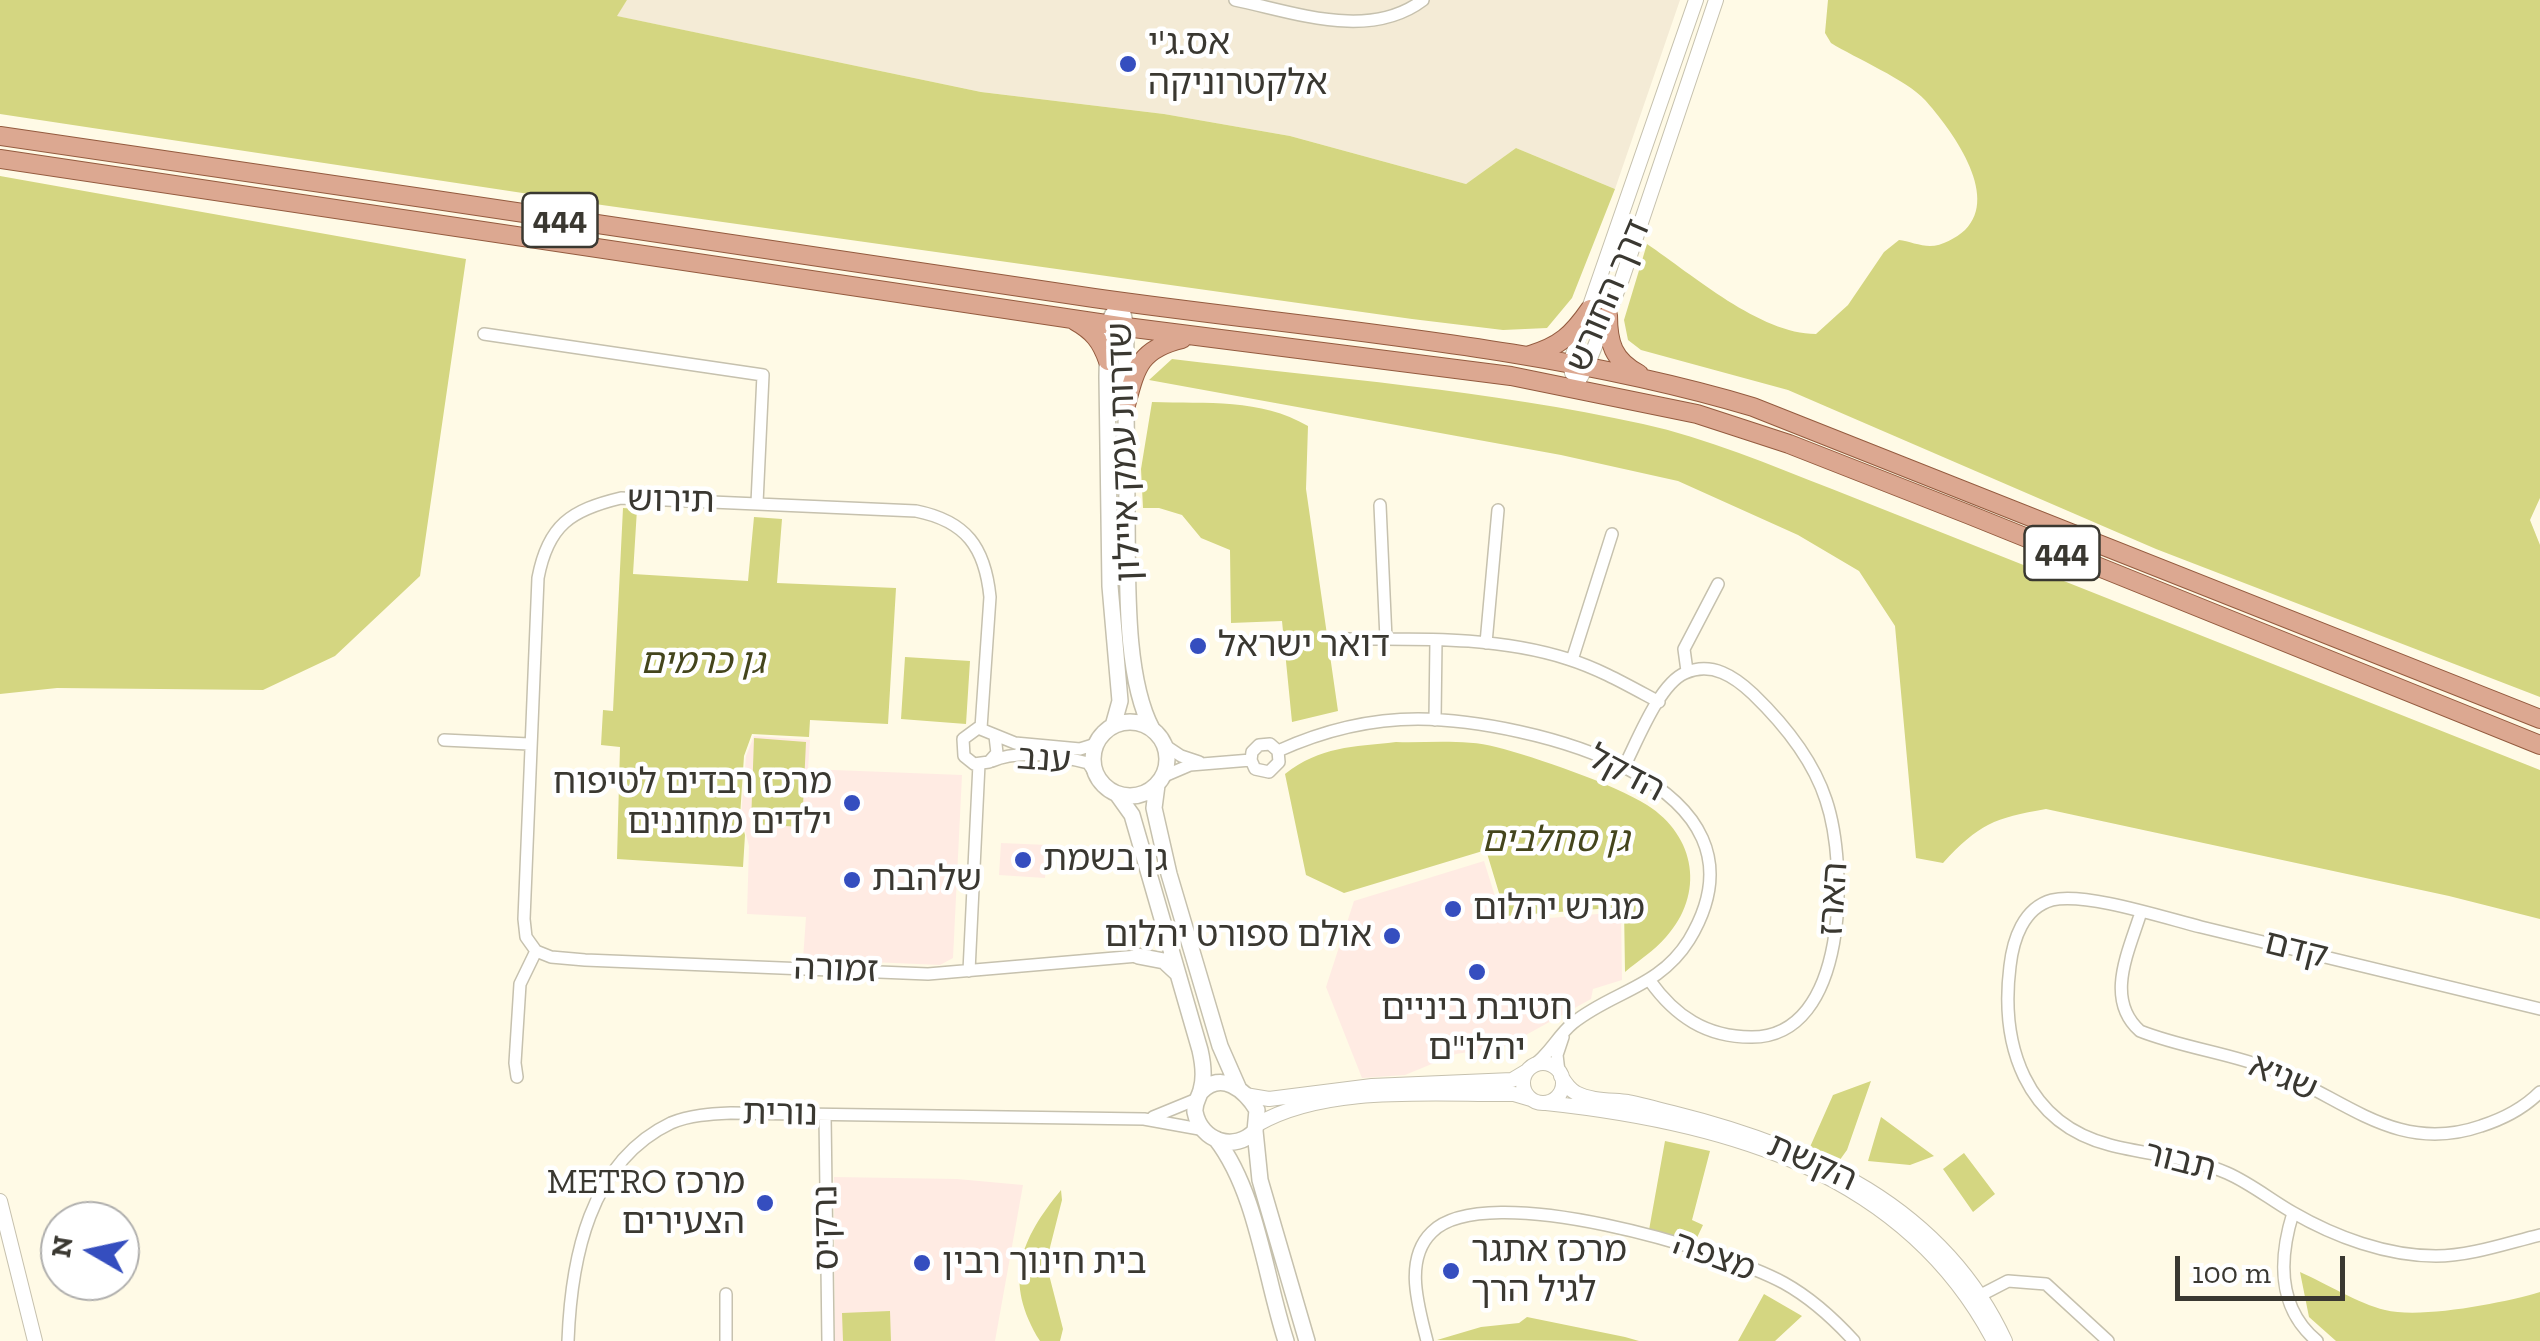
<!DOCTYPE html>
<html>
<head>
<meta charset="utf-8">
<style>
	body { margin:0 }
	#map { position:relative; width:2540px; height:1341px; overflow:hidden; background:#fffae6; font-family:"Zilla Slab",serif }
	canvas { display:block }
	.north { position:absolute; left:40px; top:1201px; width:100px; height:100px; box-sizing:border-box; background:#fff; border:2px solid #b0afad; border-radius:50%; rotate:279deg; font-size:28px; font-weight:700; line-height:40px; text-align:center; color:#3a3831 }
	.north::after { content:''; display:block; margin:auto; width:35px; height:45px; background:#354ebf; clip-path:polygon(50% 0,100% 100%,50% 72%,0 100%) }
	.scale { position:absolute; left:2175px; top:1256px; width:170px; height:45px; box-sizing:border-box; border:5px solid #3a3831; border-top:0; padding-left:12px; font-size:30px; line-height:35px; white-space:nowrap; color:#3a3831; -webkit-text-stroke:8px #fff; paint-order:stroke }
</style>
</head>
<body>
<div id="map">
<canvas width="2540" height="1341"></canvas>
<div class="north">N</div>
<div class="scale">100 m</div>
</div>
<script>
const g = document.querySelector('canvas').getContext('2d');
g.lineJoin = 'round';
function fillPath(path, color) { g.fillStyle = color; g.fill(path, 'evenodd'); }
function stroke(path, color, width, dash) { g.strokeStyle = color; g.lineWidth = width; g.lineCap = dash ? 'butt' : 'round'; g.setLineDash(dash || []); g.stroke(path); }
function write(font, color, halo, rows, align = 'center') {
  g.font = font + ' "Zilla Slab","Noto Sans Hebrew",serif'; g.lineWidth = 9; g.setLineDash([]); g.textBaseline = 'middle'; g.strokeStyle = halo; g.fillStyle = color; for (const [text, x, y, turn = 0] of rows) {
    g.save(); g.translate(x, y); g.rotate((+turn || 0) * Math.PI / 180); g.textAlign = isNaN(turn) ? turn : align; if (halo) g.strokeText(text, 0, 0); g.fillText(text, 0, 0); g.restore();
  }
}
fillPath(new Path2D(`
	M 627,0 L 1680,0 L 1615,189 L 1516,148 L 1466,184 L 1290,136 L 1164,114 L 981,92 L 616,16 Z`), '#f4ebd6');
fillPath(new Path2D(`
	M 754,736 L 810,740 L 808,769 L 962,775 L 953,958 L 940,965 L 803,959 L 806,917 L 747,914 L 749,846 L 741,815 L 746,756 Z
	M 1001,843 L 1048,845 L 1045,878 L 999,875 Z
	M 1484,861 L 1503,922 L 1621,912 L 1622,980 L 1593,989 L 1591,999 L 1506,1046 L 1456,1054 L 1405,1075 L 1362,1078 L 1326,987 L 1354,901 Z
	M 834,1177 L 957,1179 L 1023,1185 L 995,1341 L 835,1341 Z`), '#ffebe3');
fillPath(new Path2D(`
	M 0,0 L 627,0 L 617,16 L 981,92 L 1164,114 L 1290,136 L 1466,184 L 1516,148 L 1615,189 L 1572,298 L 1547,328 L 1503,330 L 1412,319 L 602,205 L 0,114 Z
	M 1828,0 L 2540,0 L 2540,498 L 2530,520 L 2540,545 L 2540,697 L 2156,549 L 1788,390 L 1641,350 L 1628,340 L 1624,320 L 1647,244 C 1693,275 1760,334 1816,334 L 1848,305 L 1884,252 L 1899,240 C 1908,241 1920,246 1930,246 C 1942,246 1956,238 1965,230 C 2001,195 1950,128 1925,100 C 1907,80 1855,58 1831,43 L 1825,33 Z
	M 0,176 L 466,259 L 420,576 L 335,656 L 263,690 L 57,688 L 0,694 Z
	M 1172,359 C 1328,378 1490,390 1643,424 C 1707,438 1770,465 1832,489 L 2540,770 L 2540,919 L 2449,896 L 2046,809 C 1994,818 1979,824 1943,863 L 1916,858 L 1895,626 L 1859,571 L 1798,535 L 1678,481 L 1561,455 L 1149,380 Z
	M 1152,402 C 1207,404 1260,398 1308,426 L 1306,489 L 1338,711 L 1292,722 L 1282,621 L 1231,623 L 1230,550 L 1201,538 L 1182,515 L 1159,508 L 1143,508 L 1141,469 Z
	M 623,508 L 637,509 L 633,574 L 748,581 L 754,517 L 782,519 L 777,583 L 896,588 L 888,724 L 810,720 L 809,737 L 752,734 L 744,756 L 740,816 L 745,835 L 743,867 L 617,859 L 620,747 L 601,745 L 603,710 L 613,711 Z
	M 905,657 L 970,661 L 966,724 L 901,719 Z
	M 754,738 L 806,742 L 802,827 L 751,824 Z
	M 1396,742 C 1428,743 1465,739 1496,747 C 1535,757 1614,784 1647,805 C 1696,836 1705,894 1666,937 C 1655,950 1638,961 1625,972 L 1624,907 L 1506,916 L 1486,850 L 1344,893 L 1306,875 L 1285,774 C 1321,746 1352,747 1396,742 Z
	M 1871,1081 L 1847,1150 L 1834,1168 L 1806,1156 L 1833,1095 Z
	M 1881,1117 L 1934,1156 L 1910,1165 L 1868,1161 Z
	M 1665,1141 L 1710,1151 L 1692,1220 L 1703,1225 L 1694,1244 L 1649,1230 Z
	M 1964,1153 L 1995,1194 L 1973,1212 L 1943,1169 Z
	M 1061,1190 L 1062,1200 L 1046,1263 L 1063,1329 L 1060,1341 L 1040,1341 C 1003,1281 1020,1240 1061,1190 Z
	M 2300,1272 C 2325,1283 2359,1304 2385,1310 C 2421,1319 2504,1303 2540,1292 L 2540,1341 L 2336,1341 L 2309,1317 Z
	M 1764,1294 L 1802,1316 L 1775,1341 L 1738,1341 Z
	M 890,1311 L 891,1341 L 843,1341 L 842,1313 Z
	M 1527,1317 L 1625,1337 L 1639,1341 L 1437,1340 L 1481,1327 L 1519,1323 Z`), '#d4d681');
const minor = new Path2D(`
	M 1235,0 C 1294,12 1369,41 1423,0
	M 484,334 L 763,375 L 757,503
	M 1380,505 L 1386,639
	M 1345,639 C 1419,639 1496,636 1568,659 C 1600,669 1629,686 1659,702
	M 1486,643 L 1498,510
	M 1572,660 L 1612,534
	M 1687,671 L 1684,649 L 1718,584
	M 1435,720 L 1436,640
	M 995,736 L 997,753 L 989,762 L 974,764 L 964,756 L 963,739 L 978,728 L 1015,743 L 1080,749 L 1096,744
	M 444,740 L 529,744
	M 1163,744 L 1181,756 L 1199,762
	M 1278,751 C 1322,731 1369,719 1418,719 C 1526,720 1785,781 1689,940 C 1659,988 1613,991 1573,1023 C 1557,1036 1549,1056 1531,1067
	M 1251,760 L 1255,769 L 1269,772 L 1279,762 L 1278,751
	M 1251,760 L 1252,752 L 1259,745 L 1270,744 L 1278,751
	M 992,761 C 1019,749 1061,756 1088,763 L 1095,773
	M 1624,767 C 1637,742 1659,684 1685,673 C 1712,661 1735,677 1753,694 C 1783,723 1813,760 1826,800 C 1848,865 1849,1038 1751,1037 C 1706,1037 1675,1016 1650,981
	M 1162,777 L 1190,765 L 1251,760
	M 2141,912 C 2129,951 2104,999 2140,1031 C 2183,1048 2230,1053 2273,1070 C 2346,1099 2397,1155 2481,1126 C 2503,1119 2523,1109 2540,1092
	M 536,951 L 551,957 L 585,960 L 928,974 L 1138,956
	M 969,971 L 979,764
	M 2540,1009 C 2427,981 2314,954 2201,927 C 2165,918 2086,892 2052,900 C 2023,908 2013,940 2010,966 C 2000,1045 2025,1123 2110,1145 C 2148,1155 2191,1157 2227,1173 C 2250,1183 2271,1200 2292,1212 C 2335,1237 2387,1256 2436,1256 C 2470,1256 2507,1243 2540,1235
	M 1559,1072 L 1557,1055 L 1563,1037
	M 517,1077 L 515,1063 L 520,984 L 536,951 L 526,937 L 524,919 L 538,578 C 548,525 571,510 621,498 L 916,511 C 966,521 985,547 990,597 L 981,728
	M 825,1115 L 828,1341
	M 1153,1117 L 1197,1099
	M 2293,1213 C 2279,1258 2277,1308 2317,1341
	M 726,1294 L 726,1341
	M 1979,1296 L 2008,1281 L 2046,1284 L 2108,1341
	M 568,1341 C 571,1260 589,1162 671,1123 C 690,1115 711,1114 731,1113 L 1144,1119 L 1205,1130
	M 1427,1341 C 1419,1308 1403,1260 1432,1232 C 1486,1178 1723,1250 1784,1283 C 1811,1298 1833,1318 1854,1341`);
const tertiary = new Path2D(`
	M 1572,373 L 1570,363 L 1696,0
	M 1575,387 L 1587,366 L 1622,279 L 1716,0
	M1523 1083a20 20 0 1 1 40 0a20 20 0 1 1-40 0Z
	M 1561,1076 C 1565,1083 1569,1089 1576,1093 C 1591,1101 1612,1100 1628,1102 C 1643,1105 1658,1109 1673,1113 C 1810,1147 1943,1206 2005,1341
	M 1245,1095 L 1269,1099 L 1372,1086 L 1512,1080 L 1527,1071
	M 1546,1103 C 1724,1122 1905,1171 1994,1341
	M 1258,1124 C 1328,1084 1436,1095 1514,1094 L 1531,1099
	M 0,1201 L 35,1341`);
const secondary = new Path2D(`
	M 1120,301 L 1126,327 C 1125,391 1127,455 1127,518 C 1128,578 1124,676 1152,729
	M1093 759a37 37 0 1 1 74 0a37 37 0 1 1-74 0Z
	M 1113,726 L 1120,701 L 1110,586 L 1107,377 L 1108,324 L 1113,314
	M 1157,785 L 1154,808 L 1169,874 L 1220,1046 L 1238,1087
	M 1117,794 L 1132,815 L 1200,1050 C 1203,1063 1205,1077 1201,1090 C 1199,1098 1194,1103 1195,1112 C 1201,1142 1235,1152 1255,1131 L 1257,1110 C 1245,1090 1221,1070 1201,1092
	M 1138,956 L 1164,961 L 1178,974
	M 1255,1131 L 1260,1180 L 1307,1341
	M 1216,1139 C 1257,1192 1265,1277 1286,1341`);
const primary = new Path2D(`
	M 0,136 C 365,188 729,245 1094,298 C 1312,329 1542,344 1753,407 L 2540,719
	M 0,159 L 1126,327 L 1511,376 L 1697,414 L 1789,444 L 1970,515 L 2540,745
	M 1608,315 C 1608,343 1613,360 1639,374
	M 1075,321 C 1093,331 1101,341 1108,361
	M 1530,355 C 1560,346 1572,335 1590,309
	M 1126,405 C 1136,367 1140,349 1182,339`);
stroke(minor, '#c6c1ae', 14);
stroke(tertiary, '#c6c1ae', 16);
stroke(secondary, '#c6c1ae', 18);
stroke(primary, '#945b3f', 20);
stroke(minor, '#fff', 11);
stroke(tertiary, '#fff', 14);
stroke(secondary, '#fff', 15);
stroke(primary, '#dca891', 18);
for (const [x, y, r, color] of [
	[1128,64,10,"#354ebf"],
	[1198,646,10,"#354ebf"],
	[852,803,10,"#354ebf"],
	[1023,860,10,"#354ebf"],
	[852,880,10,"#354ebf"],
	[1453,909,10,"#354ebf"],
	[1392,936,10,"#354ebf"],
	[1477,972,10,"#354ebf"],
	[765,1203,10,"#354ebf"],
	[922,1263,10,"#354ebf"],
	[1451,1271,10,"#354ebf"]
]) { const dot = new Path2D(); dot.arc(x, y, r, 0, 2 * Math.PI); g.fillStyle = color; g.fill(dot); stroke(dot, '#fff', 4); }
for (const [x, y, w] of [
	[560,220,75],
	[2062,553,75]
]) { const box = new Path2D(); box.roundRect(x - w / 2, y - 27, w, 54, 8); g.fillStyle = '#fff'; g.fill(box); stroke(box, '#3a3831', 2.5); }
write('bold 32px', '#3a3831', null, [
	["444",560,220],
	["444",2062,553]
]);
write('35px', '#3a3831', '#fff', [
	["אס.ג'י",1148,44],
	["אלקטרוניקה",1148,84],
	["דואר ישראל",1218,646],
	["מרכז רבדים לטיפוח",832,783,"right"],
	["ילדים מחוננים",832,823,"right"],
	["גן בשמת",1043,860],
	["שלהבת",872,880],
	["מגרש יהלום",1473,909],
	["אולם ספורט יהלום",1372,936,"right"],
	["חטיבת ביניים",1477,1009,"center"],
	["יהלו\"ם",1477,1049,"center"],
	["METRO מרכז",745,1183,"right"],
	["הצעירים",745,1223,"right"],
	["מרכז אתגר",1471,1251],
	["לגיל הרך",1471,1291],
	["בית חינוך רבין",942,1263]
], 'left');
write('35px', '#3a3831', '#fff', [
	["דרך החורש",1609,296,-67],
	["שדרות עמק איילון",1125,452,-92],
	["תירוש",671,501,1],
	["ענב",1044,760,4],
	["הדקל",1626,774,28],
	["הארז",1834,899,-86],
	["קדם",2296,950,14],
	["זמורה",836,970,2],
	["שגיא",2283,1078,23],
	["נורית",780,1114,1],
	["תבור",2180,1162,14],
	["הקשת",1812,1163,24],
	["נרקיס",827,1228,-91],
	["מצפה",1714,1257,20]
]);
write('italic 35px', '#44451c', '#fff', [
	["גן כרמים",702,663],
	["גן סחלבים",1555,841]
]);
</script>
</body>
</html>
